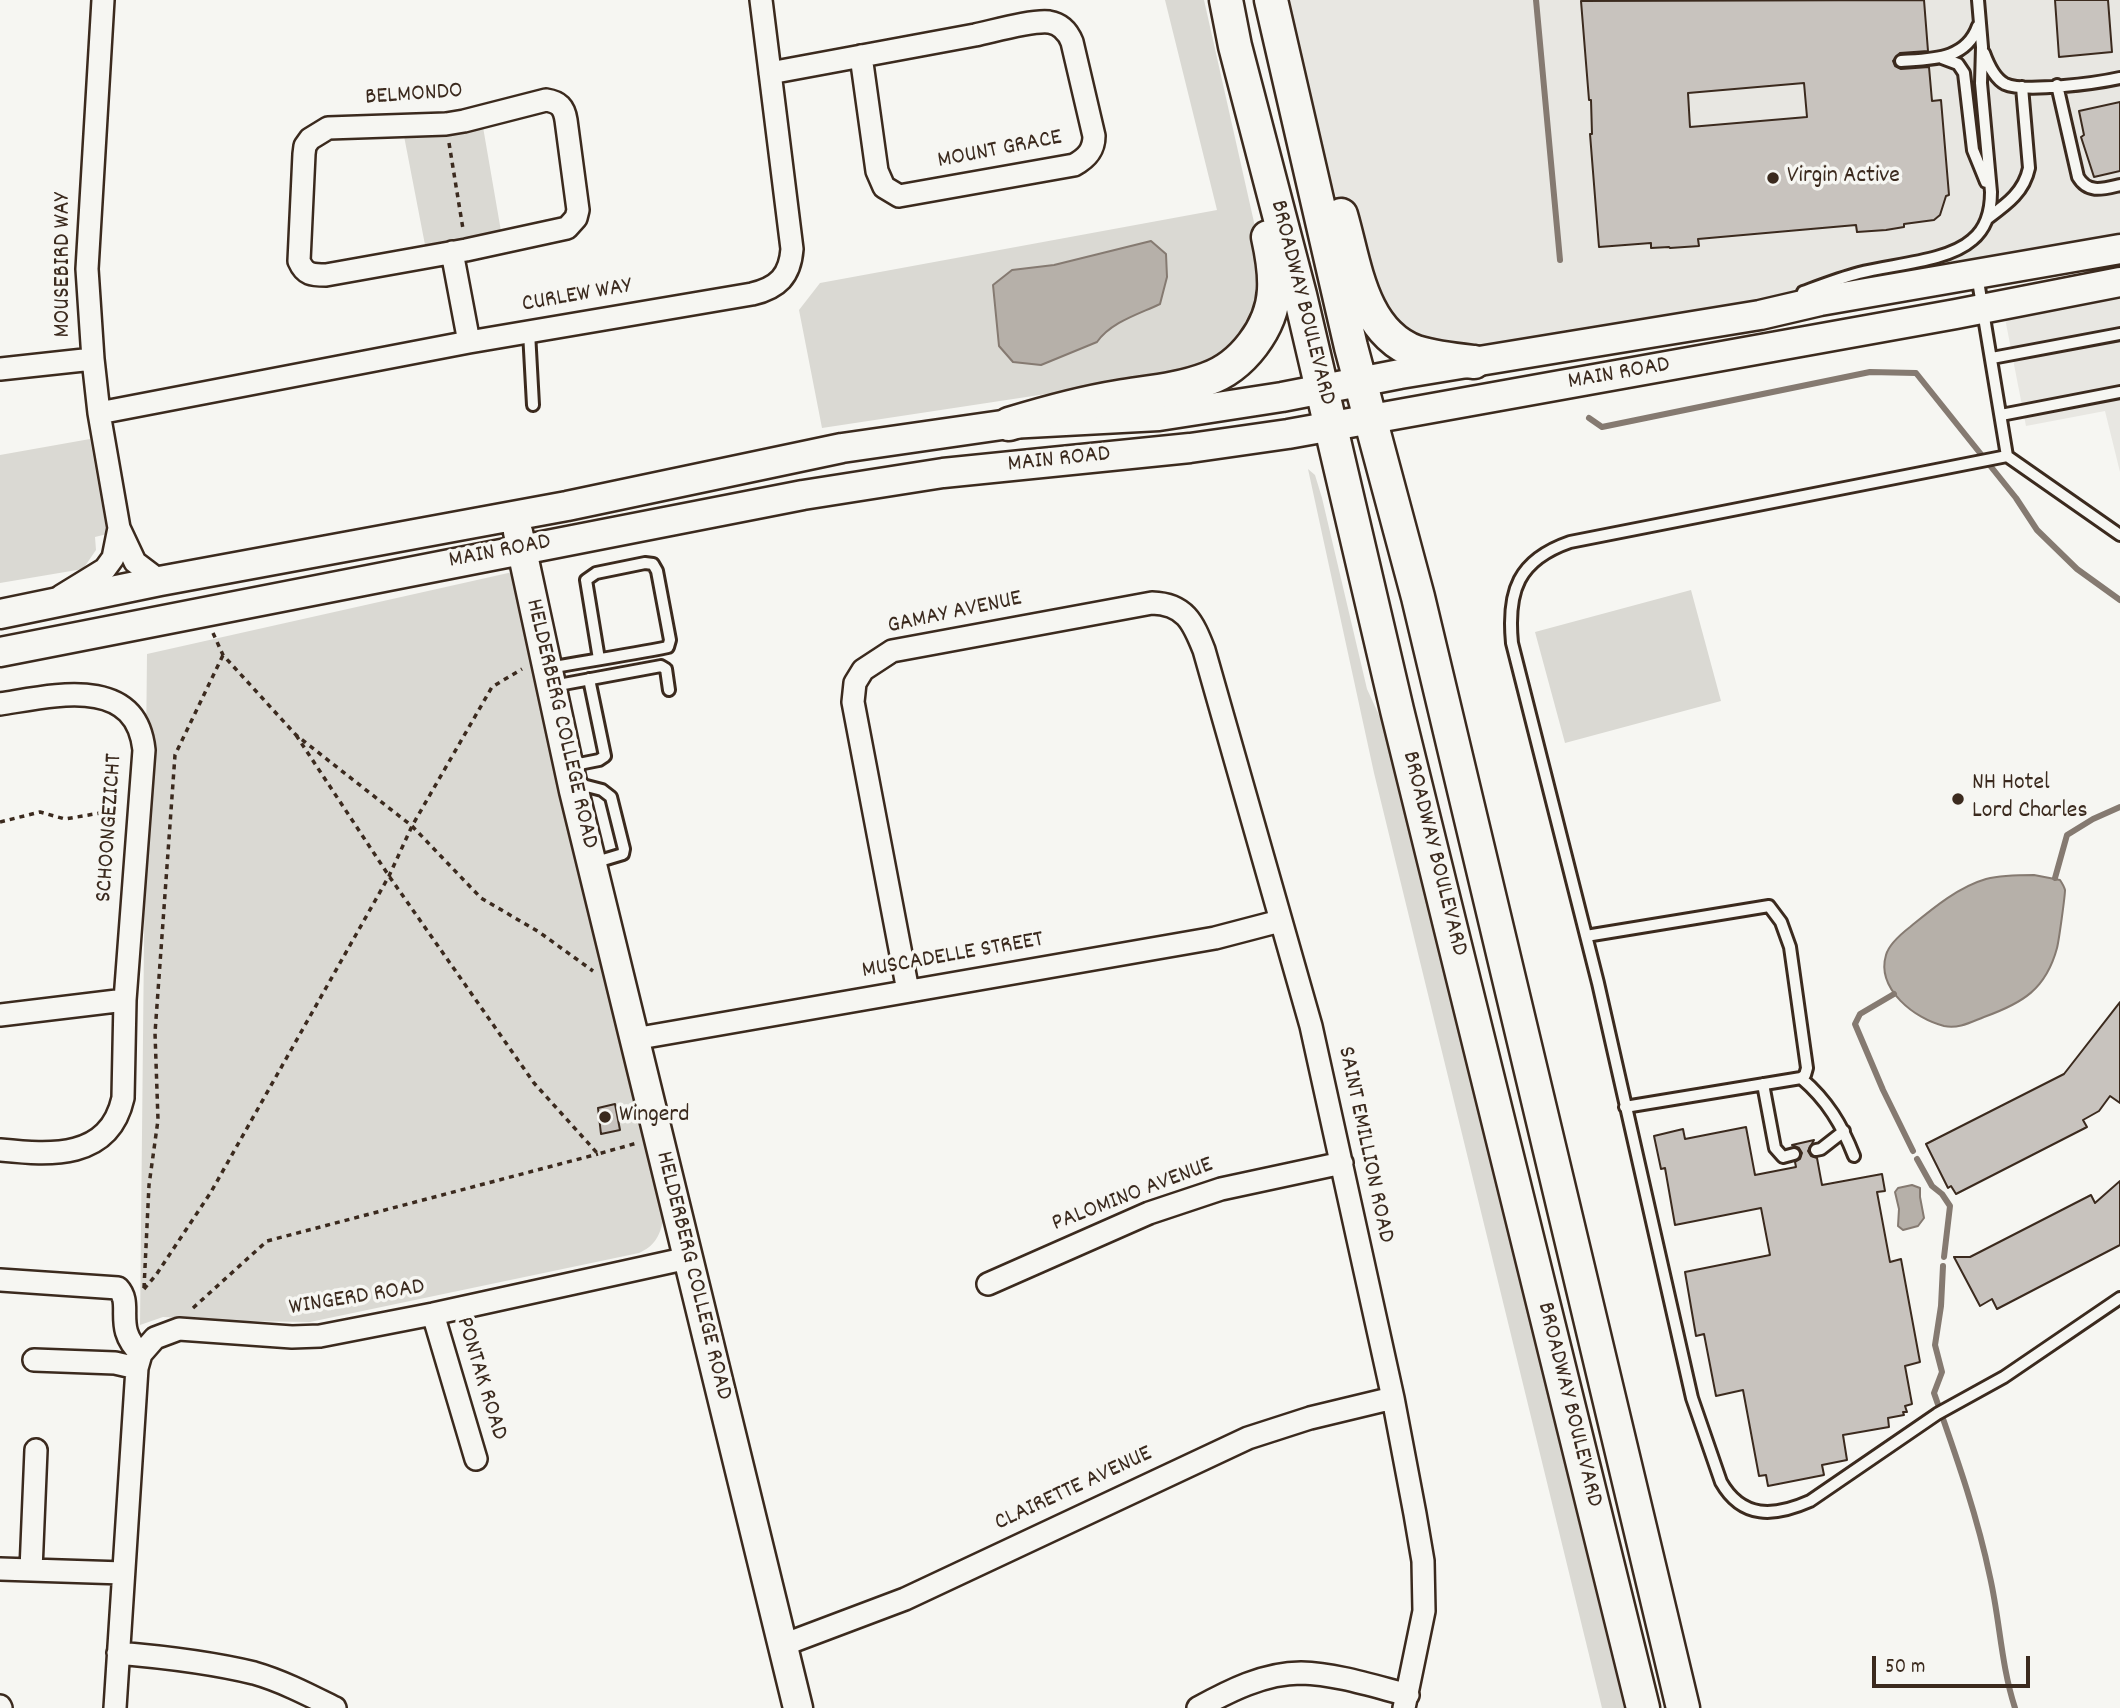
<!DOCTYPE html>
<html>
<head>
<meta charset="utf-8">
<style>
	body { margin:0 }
	#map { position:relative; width:2120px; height:1708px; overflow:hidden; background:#f6f6f2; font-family:Dekko,sans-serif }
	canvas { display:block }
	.scale { position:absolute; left:1872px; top:1656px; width:158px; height:32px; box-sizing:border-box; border:4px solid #3b2a1e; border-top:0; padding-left:9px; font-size:21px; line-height:24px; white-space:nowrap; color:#3b2a1e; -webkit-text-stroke:5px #f6f6f2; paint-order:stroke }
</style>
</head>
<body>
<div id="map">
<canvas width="2120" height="1708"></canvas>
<div class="scale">50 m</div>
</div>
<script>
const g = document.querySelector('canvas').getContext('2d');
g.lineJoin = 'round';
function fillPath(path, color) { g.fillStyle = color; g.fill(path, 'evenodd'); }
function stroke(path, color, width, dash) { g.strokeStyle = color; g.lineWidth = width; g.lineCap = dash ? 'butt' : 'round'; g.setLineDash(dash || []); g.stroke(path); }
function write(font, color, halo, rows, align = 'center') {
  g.font = font + ' Dekko,sans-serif'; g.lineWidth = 7; g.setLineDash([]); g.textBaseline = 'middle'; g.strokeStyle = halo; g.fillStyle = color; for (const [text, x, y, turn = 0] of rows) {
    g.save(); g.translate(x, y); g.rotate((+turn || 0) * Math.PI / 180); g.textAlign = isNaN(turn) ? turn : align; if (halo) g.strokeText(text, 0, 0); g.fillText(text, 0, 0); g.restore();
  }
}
fillPath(new Path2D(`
	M 1276,0 L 2120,0 L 2120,247 L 1440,359 L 1368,301 Z
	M 2120,284 L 2120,472 L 2105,411 L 2026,426 L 2003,308 Z`), '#e8e7e2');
fillPath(new Path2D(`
	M 1165,0 L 1204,0 L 1258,240 L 1260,300 L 1242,338 L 1204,366 L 1178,374 L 822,428 L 799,310 L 820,283 L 1217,210 Z
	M 483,127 L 502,237 L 426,250 L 404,136 L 455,133 Z
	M 90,439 L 107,534 L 95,537 L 96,550 L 83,569 L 0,583 L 0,455 Z
	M 1308,469 L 1315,475 L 1322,498 L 1367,689 L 1383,724 L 1624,1708 L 1602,1708 L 1374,773 Z
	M 526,569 L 663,1221 C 659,1238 654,1246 639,1253 L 310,1322 L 239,1321 L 163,1317 L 140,1325 L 147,654 Z
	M 1691,590 L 1721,701 L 1565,743 L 1535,632 Z`), '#dad9d3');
const water = new Path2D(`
	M 1151,241 L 1166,254 L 1167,277 L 1160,304 C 1139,314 1111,322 1097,342 L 1041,365 L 1013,362 L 999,346 L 993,285 L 1012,270 L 1054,265 Z
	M 2034,875 L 2060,880 C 2062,883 2064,886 2065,890 C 2065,896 2059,940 2057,948 C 2046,989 2023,1003 1984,1017 C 1971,1022 1959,1029 1944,1026 C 1915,1019 1876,989 1886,955 C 1889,944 1901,934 1910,927 C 1932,909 1958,887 1986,879 C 2002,875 2018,875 2034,875 Z
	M 1912,1185 L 1920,1188 L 1920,1197 L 1924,1218 L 1918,1226 L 1903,1230 L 1898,1226 L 1899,1209 L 1895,1192 L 1898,1188 Z`);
fillPath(water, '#b6b0a9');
stroke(water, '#857a71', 2);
stroke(new Path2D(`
	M 1536,0 L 1560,260
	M 1589,418 L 1602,427 L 1870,372 L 1916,373 L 2016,498 L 2037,530 L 2077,569 L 2120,600
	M 2055,878 L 2067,835 L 2093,819 L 2120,807
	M 1894,994 L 1860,1014 L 1855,1024 L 1883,1090 L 1913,1151
	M 1917,1159 L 1932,1186 L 1942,1194 L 1950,1206 L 1944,1257
	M 1943,1266 L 1941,1306 L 1935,1345 L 1942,1372 L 1934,1393 C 1955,1453 1977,1514 1990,1577 C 2000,1621 2001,1665 2015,1708`), '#857a71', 6);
const building = new Path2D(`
	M 1924,0 L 1928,51 L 1900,53 L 1893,61 L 1895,66 L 1901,69 L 1929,67 L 1932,101 L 1941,100 L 1949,195 L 1946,196 L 1940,215 L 1934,220 L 1904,224 L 1904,227 L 1886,230 L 1857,232 L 1856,225 L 1698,239 L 1699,246 L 1670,248 L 1669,247 L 1651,248 L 1651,243 L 1599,247 L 1590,134 L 1592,134 L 1591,100 L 1589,100 L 1581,1 ZM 1804,83 L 1807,117 L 1690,127 L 1688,93 Z
	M 2055,0 L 2108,0 L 2112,52 L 2059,57 Z
	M 2120,102 L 2120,171 L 2094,177 L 2081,137 L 2084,135 L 2079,111 Z
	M 2120,1002 L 2120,1103 L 2110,1096 L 2099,1111 L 2083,1120 L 2087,1127 L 1956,1194 L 1951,1186 L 1948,1188 L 1926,1144 L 2064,1074 Z
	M 615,1104 L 620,1130 L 601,1134 L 598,1108 Z
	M 1746,1127 L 1755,1175 L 1796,1167 L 1795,1162 L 1800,1159 L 1802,1153 L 1799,1148 L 1792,1145 L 1814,1140 L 1808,1151 L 1811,1156 L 1817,1158 L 1822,1185 L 1882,1174 L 1885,1191 L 1877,1192 L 1890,1262 L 1901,1259 L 1920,1362 L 1905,1366 L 1912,1404 L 1905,1406 L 1907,1412 L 1903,1412 L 1904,1415 L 1888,1418 L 1889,1427 L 1843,1435 L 1847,1460 L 1822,1465 L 1824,1475 L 1768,1486 L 1766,1475 L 1759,1476 L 1743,1390 L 1716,1396 L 1704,1334 L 1696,1336 L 1685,1272 L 1770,1255 L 1761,1208 L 1675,1225 L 1665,1168 L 1661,1169 L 1654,1136 L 1683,1129 L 1685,1139 Z
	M 2120,1181 L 2120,1245 L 1997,1309 L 1992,1299 L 1980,1306 L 1954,1257 L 1970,1257 L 2091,1195 L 2095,1203 Z`);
fillPath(building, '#c8c3be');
stroke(building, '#3b2a1e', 2);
const lane = new Path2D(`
	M 1984,53 C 1988,64 1994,78 2005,84 C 2024,93 2098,83 2120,78
	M 1942,58 L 1958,64 L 1964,73 L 1973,150 L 1986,182
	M 1901,61 C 1932,59 1966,60 1978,26
	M 2057,85 L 2078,177 C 2088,194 2103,189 2120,185
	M 1988,218 C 2007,204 2024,192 2029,168 L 2022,87
	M 1977,275 L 2007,456 L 2120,535
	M 1803,292 C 1822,285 1840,278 1859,273 C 1892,264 1947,262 1972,240 C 1987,228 1991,211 1991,192 L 1981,83 L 1982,47 L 1978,0
	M 529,332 L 533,405
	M 1992,358 L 2120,334
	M 2001,415 L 2120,392
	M 2007,456 L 1570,542 C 1518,560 1507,591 1512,643 L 1598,983 L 1692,1398 L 1721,1482 C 1742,1519 1774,1517 1810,1501 L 1937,1414 L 2004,1377 L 2120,1298
	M 548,668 C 588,661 628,655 668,647 L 670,640 L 657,571 L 653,564 L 645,563 L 596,573 L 586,580 L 599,659
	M 553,686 L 661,666 L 666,669 L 669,690
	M 569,766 L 599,760 L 605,756 L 589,679
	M 575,783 L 602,790 L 611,797 L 624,849 L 623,854 L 593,863
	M 1586,936 L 1769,906 L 1781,922 L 1790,947 L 1807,1068 L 1805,1075 L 1801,1078 L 1625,1107
	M 1801,1078 C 1827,1100 1842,1125 1854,1156
	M 1763,1084 L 1775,1148 L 1783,1157 L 1794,1154
	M 1816,1150 L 1821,1149 L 1844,1131`);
const street = new Path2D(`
	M 103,0 L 87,269 L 93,359 L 99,413 L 119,528 L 135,562 L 160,581
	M 770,73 C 839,60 907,47 975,35 C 994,31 1032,20 1049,22 C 1061,24 1068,32 1072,42 L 1094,136 C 1094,150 1087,158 1074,165 L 899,196 L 884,187 L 877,171 L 861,56
	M 546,100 C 559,102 564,107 566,120 L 578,210 L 576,218 L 567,228 L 466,250 L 326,275 C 312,275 305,275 299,261 L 304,154 L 305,146 L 310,139 L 328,128 L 446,124 L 464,121 Z
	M 452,252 L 469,342
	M 0,369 L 93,359
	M 99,413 L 469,342 L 752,294 C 778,288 790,276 792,249 L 761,0
	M 61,596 L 105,569 L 113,558 L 119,528
	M 0,704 C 52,696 136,674 144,750 L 125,1000 L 123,1098 C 109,1160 51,1155 0,1150
	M 908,991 L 853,702 L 855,683 L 863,670 L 892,651 L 1152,603 C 1185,604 1193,622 1204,650 L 1311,1026 L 1393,1398 L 1415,1514 L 1423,1561 L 1424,1611 L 1404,1708
	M 0,1015 L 125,1000
	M 634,1039 L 1215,938 L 1280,921
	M 0,1280 L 118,1288 C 134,1305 112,1327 141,1354
	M 988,1284 L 1149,1213 L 1221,1189 L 1342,1163
	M 433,1314 L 476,1459
	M 34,1360 L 115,1363 L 137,1368
	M 0,1569 L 123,1573
	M 31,1570 L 36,1450
	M 783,1645 L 905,1599 L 1248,1438 L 1310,1418 L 1393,1398
	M 118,1653 C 164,1657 209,1662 254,1673 C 282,1681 309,1695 335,1708
	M 0,1706 L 1,1708
	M 115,1708 L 137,1368 L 141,1354 L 155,1338 L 179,1329 L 292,1337 L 320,1336 L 433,1314 L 688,1258
	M 1198,1708 C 1229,1691 1264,1673 1301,1673 C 1337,1674 1373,1686 1408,1695`);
const secondary = new Path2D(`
	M 518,532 L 574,791 L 798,1708
	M 0,614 L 160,581 L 567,506 L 842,448 L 1009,424 L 1159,416 L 1282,397 L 1400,374 L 1760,315 L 1820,301 L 2120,249
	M 0,652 L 803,495 L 943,473 L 1190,448 L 1288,434 L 1956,314 L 2120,282`);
const primary = new Path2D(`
	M 1226,0 L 1235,46 L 1300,295 L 1397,710 L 1643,1708
	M 1271,0 L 1351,347 L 1418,597 L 1683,1708
	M 1341,215 C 1355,262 1361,332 1416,352 C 1435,358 1455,360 1474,362
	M 1009,424 C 1045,413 1081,403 1118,397 C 1148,392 1178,390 1207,379 C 1242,367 1272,328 1274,290 C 1275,273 1272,255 1268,237`);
stroke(lane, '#3b2a1e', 16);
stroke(street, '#3b2a1e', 26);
stroke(secondary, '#3b2a1e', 33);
stroke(primary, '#3b2a1e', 37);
stroke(new Path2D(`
	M 449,143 L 463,229
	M 213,633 L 223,655 L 296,735 L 412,826 L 481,898 L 539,932 L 593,971
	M 296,735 L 389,876 L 534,1083 L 598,1154 L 637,1143
	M 0,822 L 40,812 L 65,819 L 118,810
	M 144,1288 L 149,1185 L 158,1120 L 155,1033 L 175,755 L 223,655
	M 144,1289 L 156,1275 L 211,1192 L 389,876 L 412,826 L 492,687 L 522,669
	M 193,1308 L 267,1241 L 598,1154`), '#3b2a1e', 3.5, [5, 5]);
stroke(lane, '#f6f6f2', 10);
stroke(street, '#f6f6f2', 21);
stroke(secondary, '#f6f6f2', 28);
stroke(primary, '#f6f6f2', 32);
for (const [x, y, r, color] of [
	[1773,178,7,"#3b2a1e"],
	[1958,799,7,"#3b2a1e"],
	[605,1117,7,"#3b2a1e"]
]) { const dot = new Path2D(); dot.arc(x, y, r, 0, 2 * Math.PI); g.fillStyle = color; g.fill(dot); stroke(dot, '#f6f6f2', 2.5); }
write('24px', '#3b2a1e', '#f6f6f2', [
	["BELMONDO",414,96,-4],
	["MOUNT GRACE",1000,151,-11],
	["MOUSEBIRD WAY",65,265,-90],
	["CURLEW WAY",577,297,-10],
	["BROADWAY BOULEVARD",1301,303,76],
	["MAIN ROAD",1619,375,-10],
	["MAIN ROAD",1059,461,-6],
	["MAIN ROAD",500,553,-11],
	["GAMAY AVENUE",955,614,-12],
	["HELDERBERG COLLEGE ROAD",560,724,77],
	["SCHOONGEZICHT",111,828,-86],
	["BROADWAY BOULEVARD",1433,854,76],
	["MUSCADELLE STREET",953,957,-10],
	["SAINT EMILLION ROAD",1364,1145,78],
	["PALOMINO AVENUE",1133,1196,-21],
	["HELDERBERG COLLEGE ROAD",692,1276,76],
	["WINGERD ROAD",357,1299,-9],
	["PONTAK ROAD",480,1379,73],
	["BROADWAY BOULEVARD",1568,1405,76],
	["CLAIRETTE AVENUE",1074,1490,-25]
]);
write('24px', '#3b2a1e', '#f6f6f2', [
	["Virgin Active",1787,178],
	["NH Hotel",1972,785],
	["Lord Charles",1972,813],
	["Wingerd",619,1117]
], 'left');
</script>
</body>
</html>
